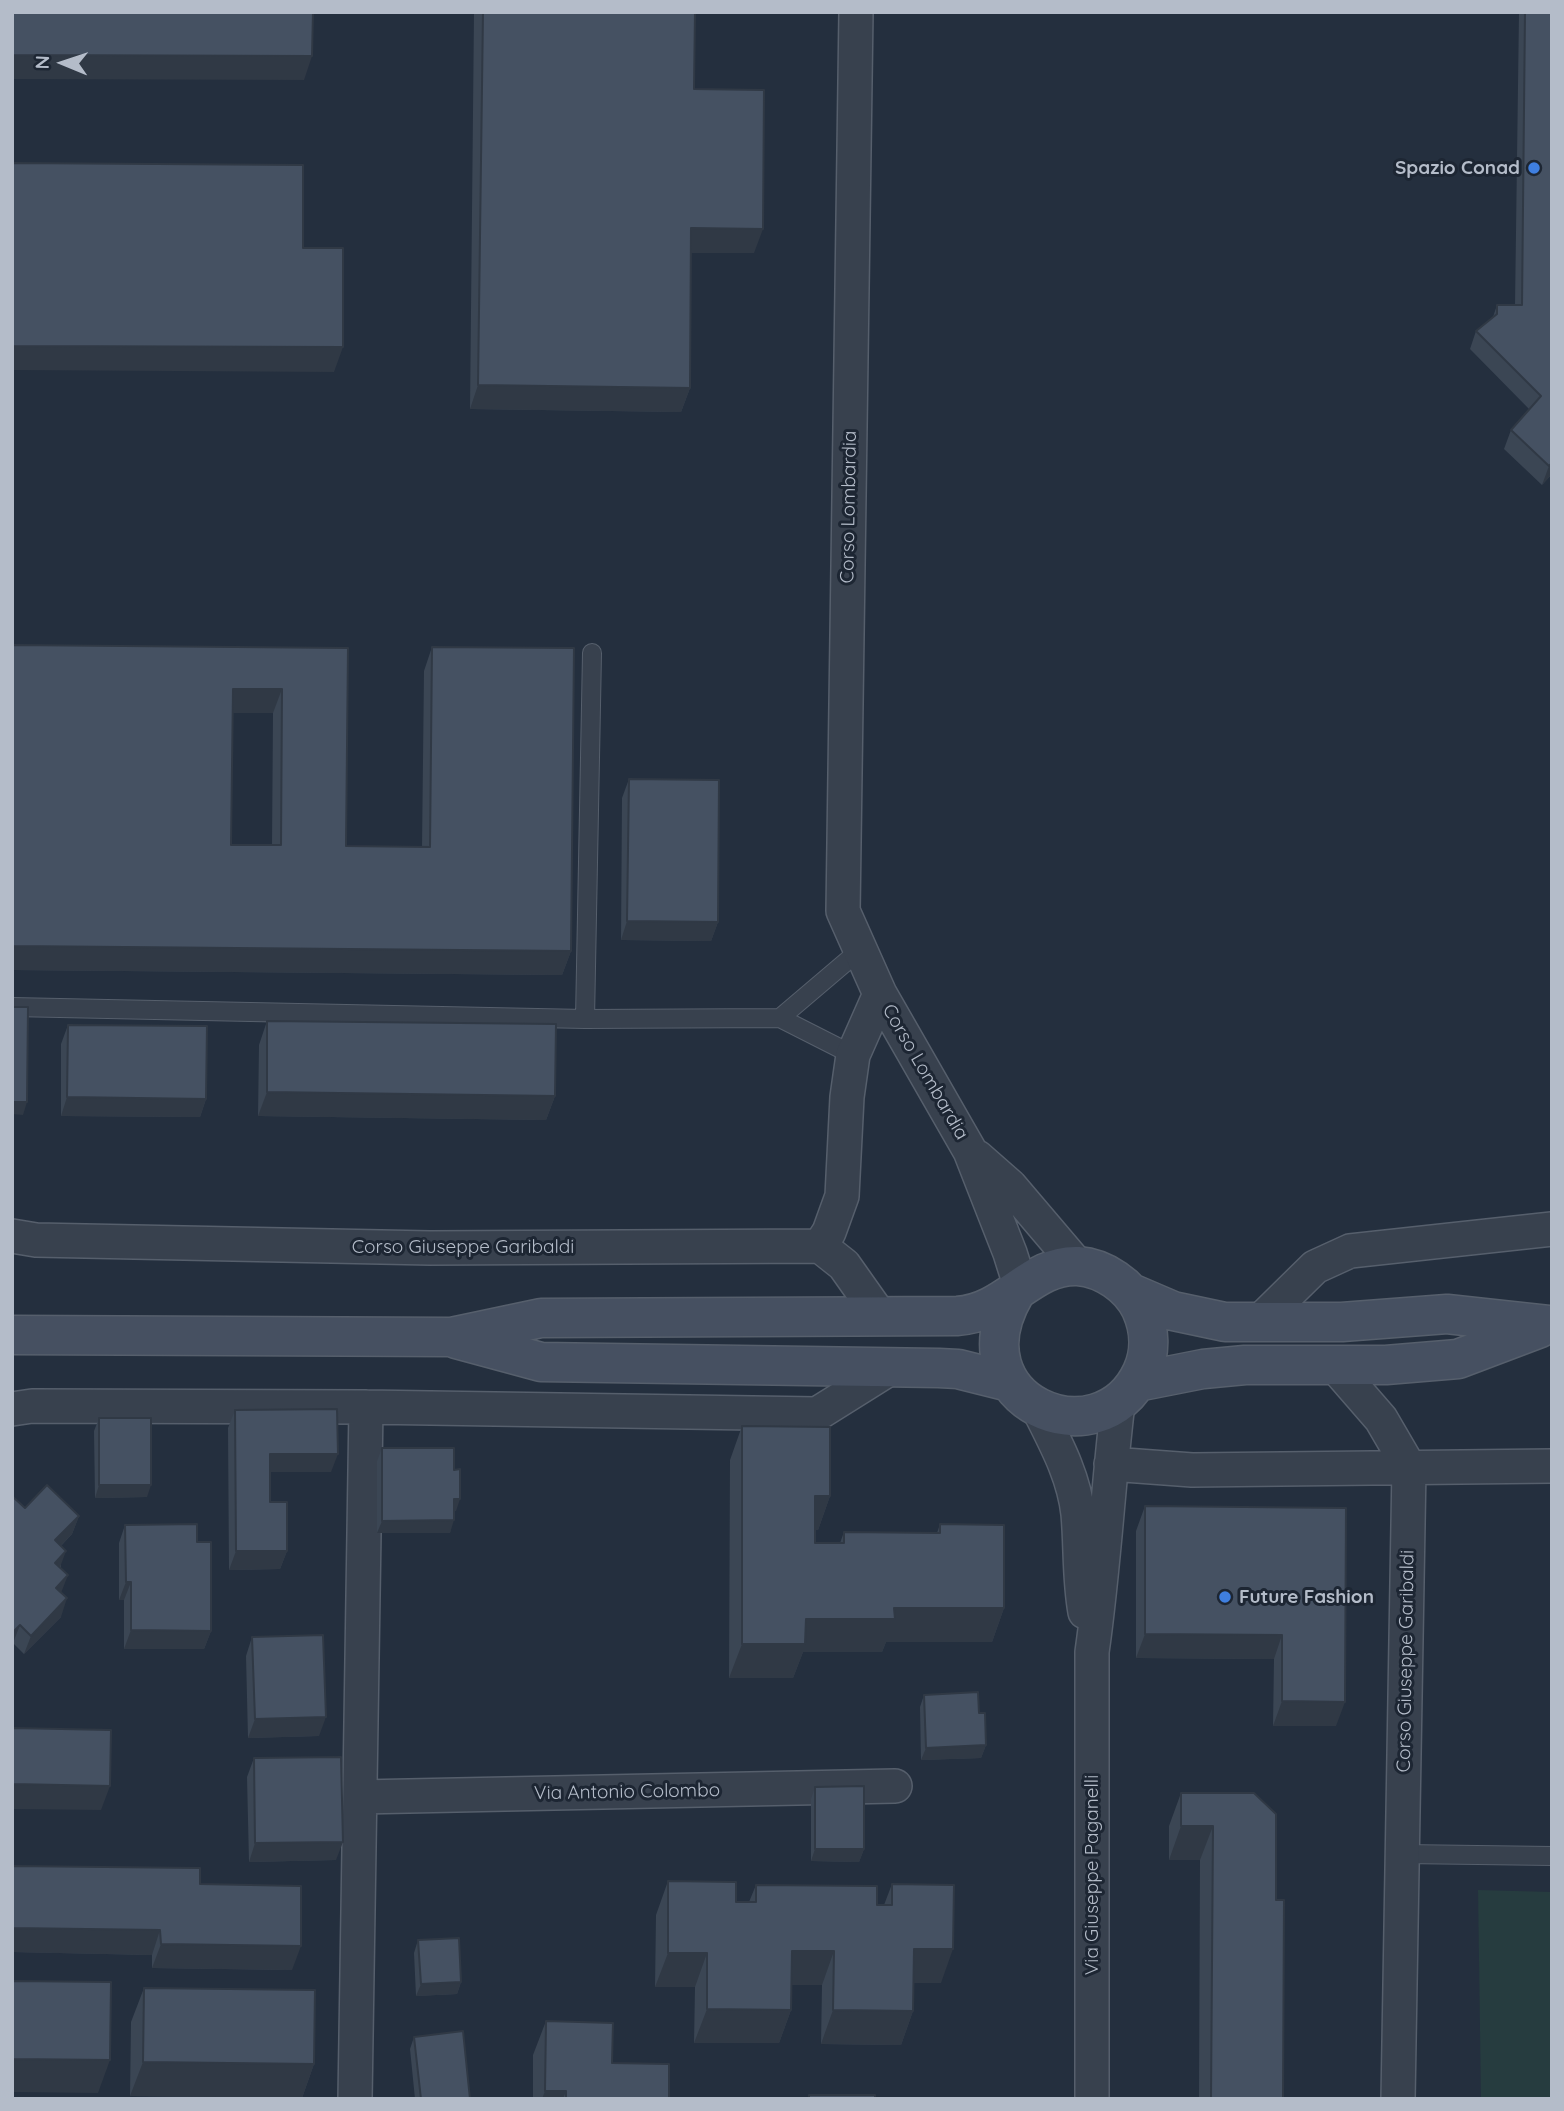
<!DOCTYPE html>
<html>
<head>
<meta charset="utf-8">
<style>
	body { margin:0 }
	#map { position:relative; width:1564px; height:2111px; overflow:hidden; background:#242f3e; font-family:Quicksand,sans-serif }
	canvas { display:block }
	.frame { position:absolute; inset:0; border:14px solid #b4bcc9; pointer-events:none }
	.north { position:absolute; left:28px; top:28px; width:70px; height:70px; -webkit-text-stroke:5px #1d2633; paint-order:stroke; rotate:272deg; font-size:19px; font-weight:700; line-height:28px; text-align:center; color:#b4bcc9 }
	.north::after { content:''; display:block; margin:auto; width:24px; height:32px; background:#b4bcc9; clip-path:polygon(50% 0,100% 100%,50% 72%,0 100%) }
</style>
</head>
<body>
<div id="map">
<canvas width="1564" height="2111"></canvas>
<div class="frame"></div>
<div class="north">N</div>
</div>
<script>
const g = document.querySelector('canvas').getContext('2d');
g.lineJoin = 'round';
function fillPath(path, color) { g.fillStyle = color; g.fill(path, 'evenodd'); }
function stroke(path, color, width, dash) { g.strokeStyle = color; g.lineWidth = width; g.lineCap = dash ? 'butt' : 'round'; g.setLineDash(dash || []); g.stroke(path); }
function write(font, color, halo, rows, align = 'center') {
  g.font = font + ' Quicksand,sans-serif'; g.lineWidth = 6; g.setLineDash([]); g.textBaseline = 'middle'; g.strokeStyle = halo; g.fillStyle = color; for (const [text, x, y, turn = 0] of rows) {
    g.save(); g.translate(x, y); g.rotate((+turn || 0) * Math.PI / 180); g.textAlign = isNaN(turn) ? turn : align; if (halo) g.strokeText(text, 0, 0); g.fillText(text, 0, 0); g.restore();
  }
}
fillPath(new Path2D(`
	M 1478,1890 L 1552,1892 L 1552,2099 L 1481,2099 Z`), '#263c3f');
const lane = new Path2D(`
	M 12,1007 L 585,1019 L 780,1018 L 853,1055
	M 780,1018 L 860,950
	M 585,1019 L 592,653
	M 1403,1854 L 1552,1856`);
const street = new Path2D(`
	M 856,12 L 843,911 L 880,994 L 970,1151 L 1010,1253 L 1021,1288
	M 977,1157 L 1010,1186 L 1078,1266
	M 12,1236 L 36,1240 L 430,1248 L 820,1246 L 844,1265 L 880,1316
	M 820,1246 L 829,1232 L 842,1196 L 847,1097 L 853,1055 L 880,994
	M 1259,1322 L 1315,1267 L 1350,1251 L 1552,1229
	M 1335,1366 L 1381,1419 L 1409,1467 L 1398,2099
	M 1038,1408 C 1055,1442 1074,1476 1078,1514 C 1081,1547 1079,1579 1085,1612
	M 12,1409 L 32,1406 L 366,1407 L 817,1414 L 892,1367
	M 1111,1464 L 1192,1470 L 1552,1466
	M 360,1797 L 895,1786
	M 355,2099 L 366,1407
	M 1092,2099 L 1092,1652 C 1104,1569 1108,1486 1118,1403`);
const secondary = new Path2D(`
	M 1131,1293 L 1173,1311 L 1225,1322 L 1342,1322 L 1447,1314 L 1548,1325
	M 12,1335 L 451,1337 L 541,1318 L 957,1316 C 1008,1313 1030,1264 1078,1266 C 1104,1268 1130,1286 1141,1309 C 1150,1329 1151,1352 1142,1372 C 1100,1463 951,1402 1015,1293
	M 456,1339 L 541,1362 L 939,1368 L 958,1369 L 1010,1382
	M 1137,1382 L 1203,1369 L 1245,1365 L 1386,1365 L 1458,1359 L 1540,1328`);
stroke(lane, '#565f6c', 20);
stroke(street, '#565f6c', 36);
stroke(secondary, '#565f6c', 41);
stroke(lane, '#38414e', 18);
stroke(street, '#38414e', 33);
stroke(secondary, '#465061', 38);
fillPath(new Path2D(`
	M 474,12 L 695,12 L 694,89 L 754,253 L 691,253 L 690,388 L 681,412 L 470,409 Z
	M 1519,12 L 1552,12 L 1552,474 L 1542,485 L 1504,449 L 1511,430 L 1529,409 L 1470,349 L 1476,331 L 1493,317 L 1497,305 L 1515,305 Z
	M 12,645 L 348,648 L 346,846 L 422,847 L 424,671 L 432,647 L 571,951 L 562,975 L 12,970 ZM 232,713 L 273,713 L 272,845 L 231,845 Z
	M 629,779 L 718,922 L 711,941 L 621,940 L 622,798 Z
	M 267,1021 L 555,1096 L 546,1120 L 258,1116 L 259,1045 Z
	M 68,1025 L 206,1099 L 200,1117 L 61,1116 L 61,1044 Z
	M 235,1410 L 331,1472 L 270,1472 L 270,1502 L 287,1551 L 280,1569 L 229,1570 L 228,1428 Z
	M 99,1418 L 147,1497 L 95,1498 L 94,1431 Z
	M 742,1426 L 830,1496 L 818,1530 L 815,1530 L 815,1543 L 840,1543 L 844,1532 L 937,1533 L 940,1524 L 1004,1608 L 992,1642 L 886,1642 L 882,1652 L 803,1652 L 793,1678 L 729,1678 L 730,1460 Z
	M 382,1448 L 456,1511 L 454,1511 L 450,1533 L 377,1533 L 377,1461 Z
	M 12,1496 L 25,1508 L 79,1516 L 72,1534 L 61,1546 L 61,1617 L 24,1654 L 13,1643 L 12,1645 Z
	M 1145,1506 L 1346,1508 L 1336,1726 L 1273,1726 L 1274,1659 L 1136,1658 L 1136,1531 Z
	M 125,1525 L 197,1542 L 211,1631 L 204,1649 L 124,1649 L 124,1600 L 119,1600 L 119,1543 Z
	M 252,1637 L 319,1736 L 248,1738 L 246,1656 Z
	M 924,1695 L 986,1745 L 981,1758 L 921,1760 L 920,1707 Z
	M 254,1758 L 336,1860 L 249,1862 L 247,1777 Z
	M 815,1787 L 864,1849 L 859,1862 L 811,1861 L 811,1799 Z
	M 1181,1793 L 1276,1900 L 1283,2099 L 1199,2099 L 1200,1860 L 1169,1860 L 1169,1826 Z
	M 668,1881 L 736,1902 L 749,1902 L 756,1885 L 877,1905 L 884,1905 L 892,1884 L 941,1983 L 914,1983 L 913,2011 L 901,2045 L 821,2044 L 822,1985 L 792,1985 L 791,2010 L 779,2043 L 694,2043 L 695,1987 L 655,1987 L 656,1915 Z
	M 200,1884 L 292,1970 L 152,1968 L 152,1955 L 12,1952 Z
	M 418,1940 L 461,1982 L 457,1994 L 416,1996 L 414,1953 Z
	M 144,1988 L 314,2064 L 302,2098 L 130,2096 L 131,2022 Z
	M 546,2021 L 612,2063 L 669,2099 L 533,2099 L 533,2055 Z
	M 414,2037 L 470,2099 L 415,2099 L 410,2049 Z`), '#3b4654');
fillPath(new Path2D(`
	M 12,55 L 312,56 L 304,80 L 12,79 Z
	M 691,228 L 763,229 L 754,253 L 682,253 Z
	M 12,346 L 343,347 L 334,372 L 12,370 Z
	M 478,385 L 690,388 L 681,412 L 470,409 Z
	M 1552,463 L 1552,474 L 1542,485 L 1549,466 Z
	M 233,689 L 282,689 L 273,713 L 224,713 Z
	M 627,921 L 718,922 L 711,941 L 621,940 Z
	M 12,946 L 571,951 L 562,975 L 12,970 Z
	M 267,1092 L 555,1096 L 546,1120 L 258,1116 Z
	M 67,1097 L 206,1099 L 200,1117 L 61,1116 Z
	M 12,1102 L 27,1102 L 23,1115 L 12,1114 Z
	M 270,1454 L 338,1454 L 331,1472 L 263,1472 Z
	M 99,1485 L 151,1485 L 147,1497 L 95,1498 Z
	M 815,1496 L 830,1496 L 818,1530 L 803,1530 Z
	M 454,1499 L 460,1499 L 456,1511 L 450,1511 Z
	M 79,1516 L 72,1534 L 48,1559 L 55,1540 Z
	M 454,1520 L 450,1533 L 377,1533 L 382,1521 Z
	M 66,1551 L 59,1570 L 55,1563 Z
	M 236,1551 L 287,1551 L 280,1569 L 229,1570 Z
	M 68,1575 L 61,1593 L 56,1588 Z
	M 126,1582 L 131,1582 L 124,1600 L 119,1600 Z
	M 67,1598 L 61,1617 L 24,1654 L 31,1636 Z
	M 894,1608 L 1004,1608 L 992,1642 L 886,1642 L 882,1652 L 803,1652 L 793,1678 L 729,1678 L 742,1644 L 806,1619 Z
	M 20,1625 L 13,1643 L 12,1645 L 12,1633 Z
	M 131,1630 L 211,1631 L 204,1649 L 124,1649 Z
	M 1145,1634 L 1282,1635 L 1274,1659 L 1136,1658 Z
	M 1282,1701 L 1345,1702 L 1336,1726 L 1273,1726 Z
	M 326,1717 L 319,1736 L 248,1738 L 255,1719 Z
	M 986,1745 L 981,1758 L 921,1760 L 926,1748 Z
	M 12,1784 L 110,1786 L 101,1810 L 12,1809 Z
	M 1181,1826 L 1213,1826 L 1200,1860 L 1169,1860 Z
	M 343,1842 L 336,1860 L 249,1862 L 255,1843 Z
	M 815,1849 L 864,1849 L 859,1862 L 811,1861 Z
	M 12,1928 L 160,1930 L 152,1955 L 12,1952 Z
	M 161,1944 L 301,1946 L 292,1970 L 152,1968 Z
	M 914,1949 L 953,1949 L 941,1983 L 902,1983 Z
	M 792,1951 L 834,1951 L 822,1985 L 780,1985 Z
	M 668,1953 L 707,1953 L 695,1987 L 655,1987 Z
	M 461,1982 L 457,1994 L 416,1996 L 421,1984 Z
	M 707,2009 L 791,2010 L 779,2043 L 694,2043 Z
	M 833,2010 L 913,2011 L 901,2045 L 821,2044 Z
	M 12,2059 L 110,2060 L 98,2093 L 12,2092 Z
	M 143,2062 L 314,2064 L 302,2098 L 130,2096 Z
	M 545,2091 L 566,2091 L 563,2099 L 542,2099 Z`), '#303945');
const building = new Path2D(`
	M 12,12 L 313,12 L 312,56 L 12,55 Z
	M 483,12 L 695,12 L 694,89 L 764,90 L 763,229 L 691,228 L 690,388 L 478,385 Z
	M 1525,12 L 1552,12 L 1552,463 L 1549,466 L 1511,430 L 1541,396 L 1476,331 L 1497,314 L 1497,305 L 1522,305 Z
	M 12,163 L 303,165 L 303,248 L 343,248 L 343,347 L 12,346 Z
	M 12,645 L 348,648 L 346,846 L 430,847 L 432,647 L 574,648 L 571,951 L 12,946 ZM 233,689 L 282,689 L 281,845 L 231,845 Z
	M 629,779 L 719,780 L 718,922 L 627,921 Z
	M 12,1007 L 28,1007 L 27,1102 L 12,1102 Z
	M 267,1021 L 556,1024 L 555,1096 L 267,1092 Z
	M 68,1025 L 207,1026 L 206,1099 L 67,1097 Z
	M 337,1409 L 338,1454 L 270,1454 L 270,1502 L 287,1502 L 287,1551 L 236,1551 L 235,1410 Z
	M 99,1418 L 151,1418 L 151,1485 L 99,1485 Z
	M 742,1426 L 830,1427 L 830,1496 L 815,1496 L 815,1543 L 844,1543 L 844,1532 L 940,1533 L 940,1524 L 1004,1525 L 1004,1608 L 894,1608 L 895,1619 L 806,1619 L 805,1644 L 742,1644 Z
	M 382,1448 L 454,1448 L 454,1470 L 460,1469 L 460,1499 L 454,1499 L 454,1520 L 382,1521 Z
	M 47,1485 L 79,1516 L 55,1540 L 66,1551 L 55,1563 L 68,1575 L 56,1588 L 67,1598 L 31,1636 L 20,1625 L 12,1633 L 12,1496 L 25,1508 Z
	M 1145,1506 L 1346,1508 L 1345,1702 L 1282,1701 L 1282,1635 L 1145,1634 Z
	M 197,1524 L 197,1542 L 211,1542 L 211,1631 L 131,1630 L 131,1582 L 126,1582 L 125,1525 Z
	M 323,1635 L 326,1717 L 255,1719 L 252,1637 Z
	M 978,1692 L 979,1713 L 985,1713 L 986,1745 L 926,1748 L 924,1695 Z
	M 12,1728 L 111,1730 L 110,1786 L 12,1784 Z
	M 341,1757 L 343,1842 L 255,1843 L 254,1758 Z
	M 864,1786 L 864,1849 L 815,1849 L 815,1787 Z
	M 1181,1793 L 1254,1793 L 1276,1814 L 1276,1900 L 1284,1900 L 1283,2099 L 1211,2099 L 1213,1826 L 1181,1826 Z
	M 12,1866 L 200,1868 L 200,1884 L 301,1886 L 301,1946 L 161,1944 L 160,1930 L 12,1928 Z
	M 668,1881 L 736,1882 L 736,1902 L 756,1902 L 756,1885 L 877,1886 L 877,1905 L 892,1905 L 892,1884 L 954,1885 L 953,1949 L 914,1949 L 913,2011 L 833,2010 L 834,1951 L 792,1951 L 791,2010 L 707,2009 L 707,1953 L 668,1953 Z
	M 459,1938 L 461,1982 L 421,1984 L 418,1940 Z
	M 12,1981 L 111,1982 L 110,2060 L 12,2059 Z
	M 144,1988 L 315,1990 L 314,2064 L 143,2062 Z
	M 546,2021 L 613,2023 L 612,2063 L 669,2064 L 669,2099 L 566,2099 L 566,2091 L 545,2091 Z
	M 463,2031 L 470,2099 L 421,2099 L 414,2037 Z
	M 809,2095 L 875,2095 L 875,2099 L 809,2099 Z`);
fillPath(building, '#455162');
stroke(building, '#303945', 2);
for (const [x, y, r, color] of [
	[1534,168,7,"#3f7fe0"],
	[1225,1597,7,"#3f7fe0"]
]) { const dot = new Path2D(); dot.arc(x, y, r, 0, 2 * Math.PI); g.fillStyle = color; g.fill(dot); stroke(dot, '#1d2633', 2.5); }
write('bold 19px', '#b4bcc9', '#1d2633', [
	["Spazio Conad",1520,168],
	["Future Fashion",1239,1597,"left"]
], 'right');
write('19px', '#b4bcc9', '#1d2633', [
	["Corso Lombardia",849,507,-89],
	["Corso Lombardia",925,1072,60],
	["Corso Giuseppe Garibaldi",463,1247],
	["Corso Giuseppe Garibaldi",1406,1661,-89],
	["Via Antonio Colombo",627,1792,-1],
	["Via Giuseppe Paganelli",1092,1875,-90]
]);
</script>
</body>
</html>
